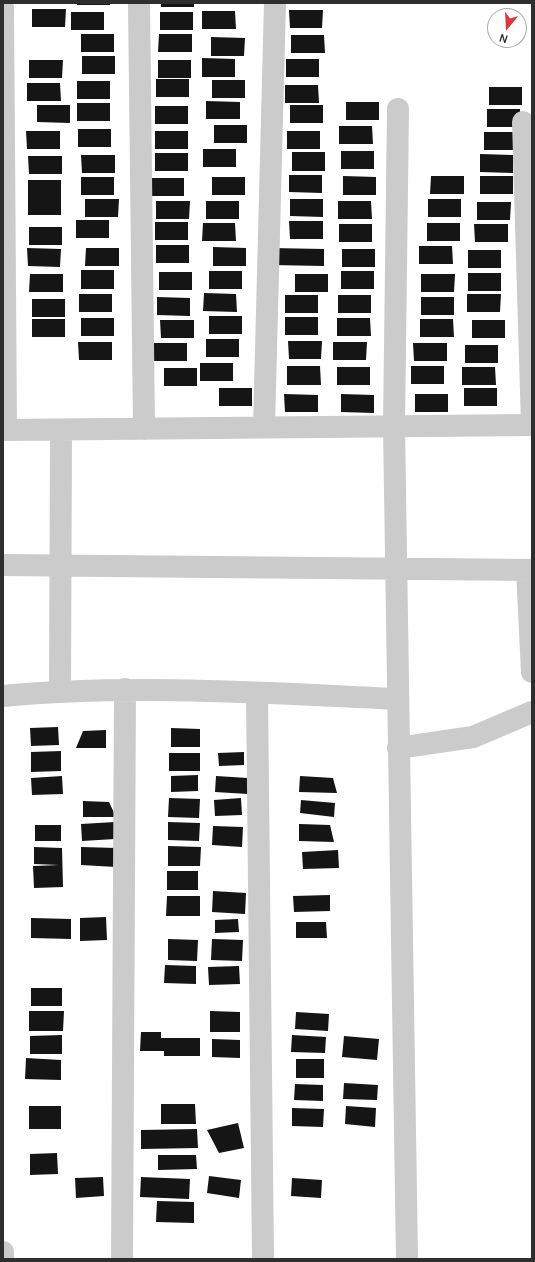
<!DOCTYPE html>
<html>
<head>
<meta charset="utf-8">
<style>
	body { margin:0 }
	#map { position:relative; width:535px; height:1262px; overflow:hidden; background:#fff; font-family:Manrope,sans-serif }
	canvas { display:block }
	.frame { position:absolute; inset:0; border:4px solid #2e2e2e; pointer-events:none }
	.north { position:absolute; left:487px; top:8px; width:40px; height:40px; box-sizing:border-box; background:#fff; border:1px solid #ababab; border-radius:50%; rotate:198deg; font-size:11px; font-weight:700; line-height:16px; text-align:center; color:#2e2e2e }
	.north::after { content:''; display:block; margin:auto; width:14px; height:18px; background:#df363c; clip-path:polygon(50% 0,100% 100%,50% 72%,0 100%) }
</style>
</head>
<body>
<div id="map">
<canvas width="535" height="1262"></canvas>
<div class="frame"></div>
<div class="north">N</div>
</div>
<script>
const g = document.querySelector('canvas').getContext('2d');
g.lineJoin = 'round';
function fillPath(path, color) { g.fillStyle = color; g.fill(path, 'evenodd'); }
function stroke(path, color, width, dash) { g.strokeStyle = color; g.lineWidth = width; g.lineCap = dash ? 'butt' : 'round'; g.setLineDash(dash || []); g.stroke(path); }
fillPath(new Path2D(`
	M 77,3 L 110,3 L 110,5 L 77,5 Z
	M 161,3 L 194,3 L 194,7 L 161,7 Z
	M 32,9 L 66,9 L 65,27 L 32,27 Z
	M 289,10 L 323,10 L 322,28 L 290,28 Z
	M 202,11 L 235,11 L 236,29 L 202,29 Z
	M 71,12 L 104,12 L 104,30 L 71,30 Z
	M 160,12 L 193,12 L 193,30 L 160,30 Z
	M 81,34 L 114,34 L 114,52 L 81,52 Z
	M 159,34 L 192,34 L 192,52 L 158,52 Z
	M 291,35 L 324,35 L 325,53 L 291,53 Z
	M 211,37 L 245,38 L 244,56 L 211,56 Z
	M 82,56 L 115,56 L 115,74 L 82,74 Z
	M 202,58 L 235,59 L 235,77 L 202,77 Z
	M 286,59 L 319,59 L 319,77 L 286,77 Z
	M 29,60 L 63,60 L 62,78 L 29,78 Z
	M 158,60 L 191,60 L 191,78 L 158,78 Z
	M 156,79 L 189,79 L 189,97 L 156,97 Z
	M 212,80 L 245,80 L 245,98 L 212,98 Z
	M 77,81 L 110,81 L 110,99 L 77,99 Z
	M 27,83 L 60,83 L 61,101 L 27,101 Z
	M 285,85 L 318,85 L 319,103 L 285,103 Z
	M 489,87 L 522,87 L 522,105 L 489,105 Z
	M 206,101 L 240,102 L 240,119 L 206,119 Z
	M 346,102 L 379,102 L 379,120 L 346,120 Z
	M 77,103 L 110,103 L 110,121 L 77,121 Z
	M 37,105 L 70,105 L 70,123 L 37,122 Z
	M 290,105 L 323,105 L 323,123 L 290,123 Z
	M 155,106 L 188,106 L 188,124 L 155,124 Z
	M 487,109 L 520,109 L 520,127 L 487,127 Z
	M 214,125 L 247,125 L 247,143 L 214,143 Z
	M 339,126 L 372,126 L 373,144 L 339,144 Z
	M 78,129 L 111,129 L 111,147 L 78,147 Z
	M 26,131 L 60,131 L 60,149 L 27,149 Z
	M 155,131 L 188,131 L 188,149 L 155,149 Z
	M 287,131 L 320,131 L 320,149 L 287,149 Z
	M 484,132 L 518,132 L 517,150 L 484,150 Z
	M 203,149 L 236,149 L 236,167 L 203,167 Z
	M 341,151 L 374,151 L 374,169 L 341,169 Z
	M 292,152 L 325,152 L 325,171 L 292,171 Z
	M 155,153 L 188,153 L 188,171 L 155,171 Z
	M 480,154 L 513,155 L 513,173 L 480,172 Z
	M 81,155 L 115,155 L 115,173 L 82,173 Z
	M 28,156 L 62,156 L 62,174 L 29,174 Z
	M 289,175 L 322,175 L 322,193 L 289,192 Z
	M 343,176 L 376,177 L 376,195 L 343,195 Z
	M 431,176 L 464,176 L 464,194 L 430,194 Z
	M 480,176 L 513,176 L 513,194 L 480,194 Z
	M 81,177 L 114,177 L 114,195 L 81,195 Z
	M 212,177 L 245,177 L 245,195 L 212,195 Z
	M 151,178 L 184,178 L 184,196 L 151,196 Z
	M 28,180 L 61,180 L 61,215 L 28,215 Z
	M 85,199 L 119,199 L 118,217 L 85,217 Z
	M 290,199 L 323,199 L 323,217 L 290,216 Z
	M 428,199 L 461,199 L 461,217 L 428,217 Z
	M 156,201 L 190,201 L 189,219 L 156,219 Z
	M 206,201 L 239,201 L 239,219 L 206,219 Z
	M 338,201 L 371,201 L 372,219 L 338,219 Z
	M 477,202 L 511,202 L 510,220 L 477,220 Z
	M 76,220 L 109,220 L 109,238 L 76,238 Z
	M 289,221 L 323,221 L 323,239 L 290,239 Z
	M 155,222 L 188,222 L 188,240 L 155,240 Z
	M 203,223 L 235,223 L 236,241 L 202,241 Z
	M 427,223 L 460,223 L 460,241 L 427,241 Z
	M 339,224 L 372,224 L 372,242 L 339,242 Z
	M 474,224 L 508,224 L 508,242 L 475,242 Z
	M 29,227 L 62,227 L 62,245 L 29,245 Z
	M 156,245 L 189,245 L 189,263 L 156,263 Z
	M 419,246 L 452,246 L 453,264 L 419,264 Z
	M 213,247 L 246,248 L 246,266 L 213,266 Z
	M 27,248 L 61,249 L 60,267 L 28,266 Z
	M 86,248 L 119,248 L 119,266 L 85,266 Z
	M 271,248 L 324,249 L 324,266 L 271,265 Z
	M 342,249 L 375,249 L 375,267 L 342,267 Z
	M 468,250 L 501,250 L 501,268 L 468,268 Z
	M 81,270 L 114,270 L 114,289 L 81,289 Z
	M 209,271 L 242,271 L 242,289 L 209,289 Z
	M 341,271 L 374,271 L 374,289 L 341,289 Z
	M 159,272 L 192,272 L 192,290 L 159,290 Z
	M 468,273 L 501,273 L 501,291 L 468,291 Z
	M 30,274 L 63,274 L 63,292 L 29,292 Z
	M 295,274 L 328,274 L 328,292 L 295,292 Z
	M 421,274 L 455,274 L 454,292 L 421,292 Z
	M 204,293 L 236,294 L 237,312 L 203,311 Z
	M 79,294 L 112,294 L 112,312 L 79,312 Z
	M 467,294 L 501,294 L 500,312 L 467,312 Z
	M 285,295 L 318,295 L 318,313 L 285,313 Z
	M 338,295 L 371,295 L 371,313 L 338,313 Z
	M 157,297 L 190,298 L 190,316 L 157,315 Z
	M 421,297 L 454,297 L 454,315 L 421,315 Z
	M 32,299 L 65,299 L 65,317 L 32,317 Z
	M 209,316 L 242,316 L 242,334 L 209,334 Z
	M 285,317 L 318,317 L 318,335 L 285,335 Z
	M 81,318 L 114,318 L 114,336 L 81,336 Z
	M 337,318 L 370,318 L 371,336 L 337,336 Z
	M 32,319 L 65,319 L 65,337 L 32,337 Z
	M 420,319 L 453,319 L 454,337 L 420,337 Z
	M 160,320 L 194,320 L 194,338 L 161,338 Z
	M 472,320 L 505,320 L 505,338 L 472,338 Z
	M 206,339 L 239,339 L 239,357 L 206,357 Z
	M 288,341 L 322,341 L 321,359 L 289,359 Z
	M 78,342 L 112,342 L 112,360 L 79,360 Z
	M 333,342 L 367,342 L 366,360 L 333,360 Z
	M 154,343 L 187,343 L 187,361 L 154,361 Z
	M 413,343 L 447,343 L 447,361 L 414,361 Z
	M 465,345 L 498,345 L 498,363 L 465,363 Z
	M 200,363 L 233,363 L 233,381 L 200,381 Z
	M 287,366 L 320,366 L 321,385 L 287,385 Z
	M 411,366 L 444,366 L 444,384 L 411,384 Z
	M 337,367 L 370,367 L 370,385 L 337,385 Z
	M 462,367 L 495,367 L 496,385 L 462,385 Z
	M 164,368 L 197,368 L 197,386 L 164,386 Z
	M 219,388 L 252,388 L 252,406 L 219,406 Z
	M 464,388 L 497,388 L 497,406 L 464,406 Z
	M 284,394 L 318,395 L 318,412 L 285,412 Z
	M 341,394 L 374,395 L 374,413 L 341,412 Z
	M 415,394 L 448,394 L 448,412 L 415,412 Z
	M 58,727 L 59,745 L 31,746 L 30,728 Z
	M 171,728 L 200,729 L 200,747 L 171,747 Z
	M 106,730 L 106,748 L 76,748 L 83,731 Z
	M 61,751 L 61,771 L 31,772 L 31,752 Z
	M 244,752 L 244,765 L 219,766 L 218,753 Z
	M 169,753 L 200,753 L 200,771 L 169,771 Z
	M 198,775 L 198,791 L 171,792 L 171,776 Z
	M 62,776 L 63,794 L 32,795 L 31,778 Z
	M 216,776 L 248,778 L 248,794 L 215,792 Z
	M 300,776 L 333,778 L 337,793 L 299,792 Z
	M 169,798 L 200,799 L 199,818 L 168,817 Z
	M 241,798 L 242,815 L 215,816 L 214,800 Z
	M 301,800 L 335,803 L 334,817 L 300,813 Z
	M 83,801 L 109,802 L 116,817 L 83,817 Z
	M 115,822 L 115,839 L 82,841 L 81,824 Z
	M 168,822 L 200,823 L 199,841 L 168,840 Z
	M 299,824 L 330,825 L 334,842 L 299,841 Z
	M 35,825 L 61,825 L 61,841 L 35,841 Z
	M 213,826 L 243,827 L 242,847 L 212,845 Z
	M 168,846 L 201,847 L 200,866 L 168,866 Z
	M 34,847 L 62,848 L 63,887 L 34,888 L 33,866 L 59,865 L 34,864 Z
	M 81,847 L 117,848 L 116,867 L 81,865 Z
	M 338,850 L 339,868 L 303,869 L 302,852 Z
	M 167,871 L 198,871 L 198,890 L 167,890 Z
	M 213,891 L 246,893 L 245,914 L 212,912 Z
	M 330,895 L 330,911 L 294,912 L 293,896 Z
	M 167,896 L 200,896 L 200,916 L 166,916 Z
	M 106,917 L 107,940 L 80,941 L 80,918 Z
	M 31,918 L 71,919 L 71,939 L 31,938 Z
	M 238,919 L 239,932 L 215,933 L 215,920 Z
	M 296,922 L 326,922 L 327,938 L 296,938 Z
	M 168,939 L 198,940 L 197,961 L 168,960 Z
	M 212,939 L 243,940 L 242,961 L 211,960 Z
	M 165,965 L 196,966 L 196,984 L 164,983 Z
	M 239,966 L 240,984 L 209,985 L 208,967 Z
	M 31,988 L 62,988 L 62,1006 L 31,1006 Z
	M 29,1011 L 64,1011 L 63,1031 L 29,1031 Z
	M 210,1011 L 240,1012 L 240,1032 L 210,1032 Z
	M 296,1012 L 329,1014 L 328,1031 L 295,1029 Z
	M 141,1032 L 161,1032 L 161,1038 L 200,1038 L 200,1056 L 164,1056 L 164,1051 L 140,1051 Z
	M 62,1035 L 62,1054 L 30,1054 L 30,1036 Z
	M 292,1035 L 326,1037 L 325,1053 L 291,1052 Z
	M 344,1036 L 379,1039 L 377,1060 L 342,1057 Z
	M 212,1039 L 240,1040 L 240,1058 L 212,1057 Z
	M 26,1058 L 61,1060 L 61,1080 L 25,1079 Z
	M 296,1059 L 324,1059 L 324,1078 L 296,1078 Z
	M 344,1083 L 378,1085 L 377,1100 L 343,1099 Z
	M 295,1084 L 323,1085 L 323,1101 L 294,1100 Z
	M 161,1104 L 195,1104 L 196,1124 L 161,1124 Z
	M 29,1106 L 61,1106 L 61,1129 L 29,1129 Z
	M 346,1106 L 376,1108 L 375,1127 L 345,1124 Z
	M 292,1108 L 324,1109 L 323,1127 L 292,1126 Z
	M 238,1123 L 244,1148 L 219,1153 L 207,1130 Z
	M 197,1129 L 198,1148 L 141,1149 L 141,1130 Z
	M 57,1153 L 58,1174 L 30,1175 L 30,1154 Z
	M 158,1155 L 196,1155 L 197,1169 L 158,1170 Z
	M 209,1176 L 241,1180 L 239,1198 L 207,1193 Z
	M 103,1177 L 104,1196 L 76,1198 L 75,1178 Z
	M 141,1177 L 190,1179 L 189,1199 L 140,1197 Z
	M 292,1178 L 322,1180 L 321,1198 L 291,1196 Z
	M 157,1201 L 194,1202 L 194,1223 L 156,1222 Z`), '#151515');
stroke(new Path2D(`
	M 139,3 L 144,429
	M 3,7 L 6,430
	M 398,109 L 394,426 L 407,1259
	M 523,122 L 532,425
	M 264,427 L 275,3
	M 3,430 L 532,425
	M 3,565 L 532,570
	M 527,570 L 532,672
	M 60,691 L 61,430
	M 257,693 L 263,1259
	M 3,696 C 135,684 266,693 398,699
	M 398,748 L 473,737 L 532,712
	M 3,1252 L 3,1259
	M 122,1259 L 125,689`), '#cbcbcb', 22);
</script>
</body>
</html>
